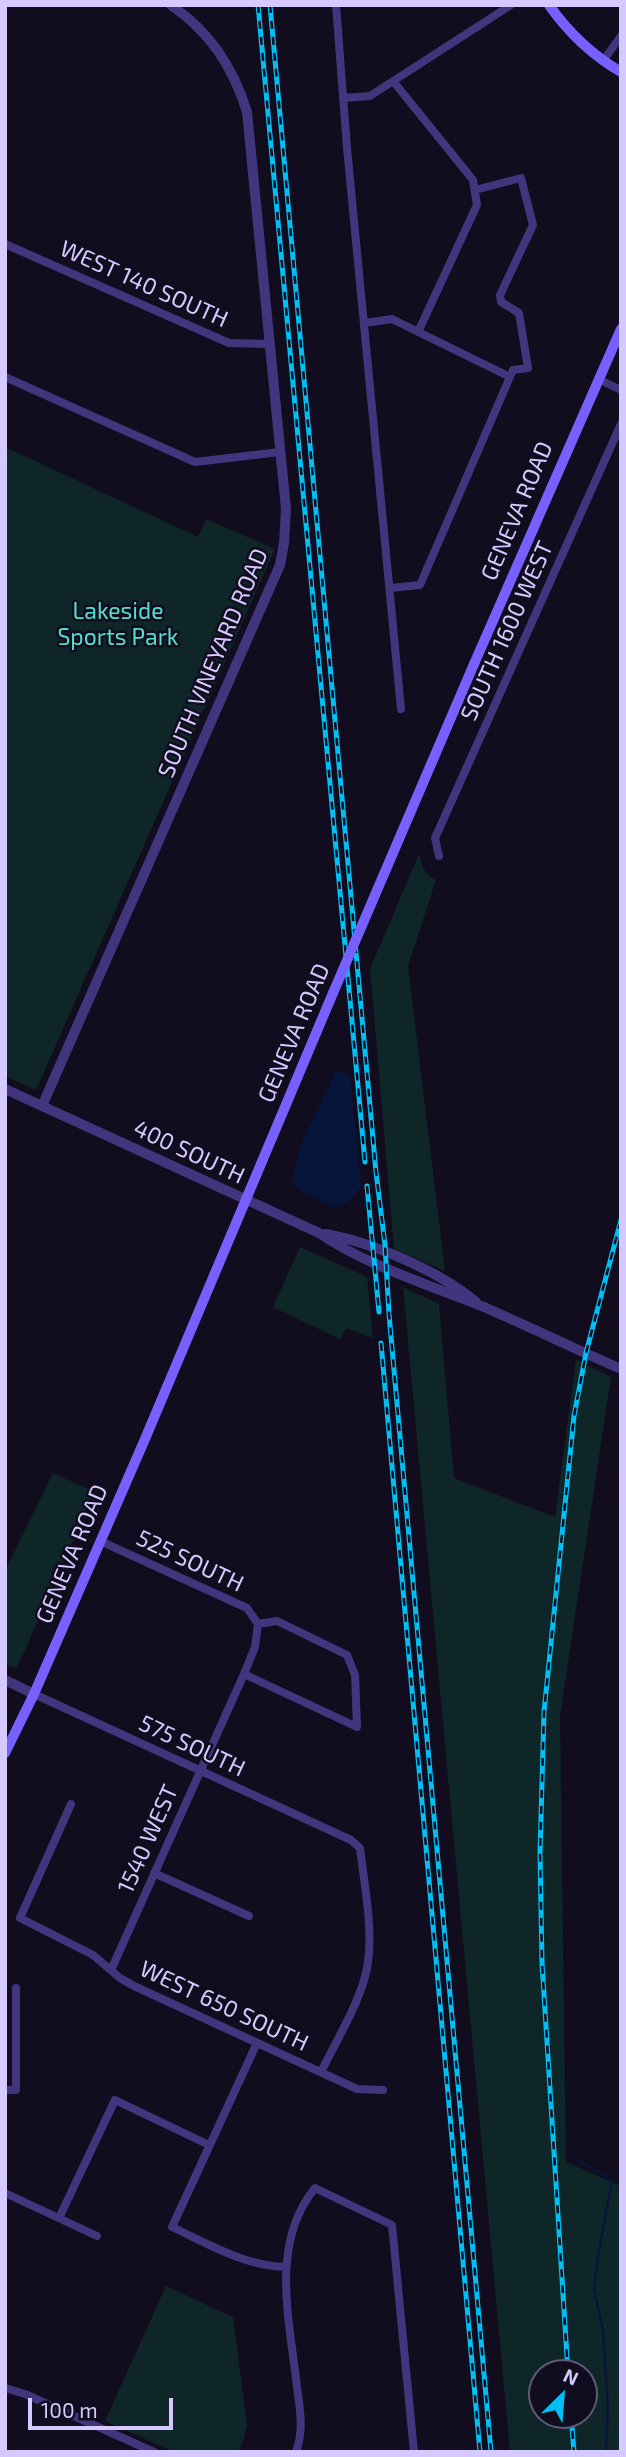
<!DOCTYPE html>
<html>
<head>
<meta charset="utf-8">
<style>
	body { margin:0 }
	#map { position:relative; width:626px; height:2457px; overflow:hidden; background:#110c1e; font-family:"Exo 2",sans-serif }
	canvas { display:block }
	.frame { position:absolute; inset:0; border:7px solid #d5c9ff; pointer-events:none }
	.north { position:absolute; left:528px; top:2359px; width:70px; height:70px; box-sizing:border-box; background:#110c1e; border:2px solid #5f5878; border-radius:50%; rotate:25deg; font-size:19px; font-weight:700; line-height:28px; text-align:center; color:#d5c9ff }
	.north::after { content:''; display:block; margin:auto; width:24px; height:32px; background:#00bff4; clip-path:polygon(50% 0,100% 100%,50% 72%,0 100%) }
	.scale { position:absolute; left:28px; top:2398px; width:145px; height:32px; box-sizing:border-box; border:4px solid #d5c9ff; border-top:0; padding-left:9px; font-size:21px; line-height:24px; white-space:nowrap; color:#d5c9ff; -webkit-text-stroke:5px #110c1e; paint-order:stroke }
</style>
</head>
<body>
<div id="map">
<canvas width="626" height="2457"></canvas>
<div class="frame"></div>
<div class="north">N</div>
<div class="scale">100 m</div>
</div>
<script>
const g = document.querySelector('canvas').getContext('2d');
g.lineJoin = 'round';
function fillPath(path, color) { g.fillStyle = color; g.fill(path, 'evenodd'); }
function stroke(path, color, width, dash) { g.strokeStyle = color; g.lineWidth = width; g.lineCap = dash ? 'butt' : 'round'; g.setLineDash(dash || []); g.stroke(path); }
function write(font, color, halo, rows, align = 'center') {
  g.font = font + ' "Exo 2",sans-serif'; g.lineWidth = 5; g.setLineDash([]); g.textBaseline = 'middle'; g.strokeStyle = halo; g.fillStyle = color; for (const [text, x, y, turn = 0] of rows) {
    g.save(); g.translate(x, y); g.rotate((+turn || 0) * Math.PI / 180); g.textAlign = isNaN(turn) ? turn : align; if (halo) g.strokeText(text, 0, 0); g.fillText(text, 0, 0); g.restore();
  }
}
fillPath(new Path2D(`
	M 5,447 L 198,537 L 206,519 L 275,549 L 36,1090 L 5,1076 Z
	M 419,854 C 422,866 424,874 436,880 L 408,966 L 445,1271 L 394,1249 L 370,969 Z
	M 300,1247 L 367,1277 L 373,1338 L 346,1328 L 340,1339 L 273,1307 Z
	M 403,1287 L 439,1304 L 454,1478 L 555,1517 L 576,1360 L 611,1377 L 560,1716 L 566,2162 L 621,2186 L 621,2452 L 510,2452 ZM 542,2373 L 584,2373 L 584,2415 L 542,2415 Z
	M 53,1473 L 95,1492 L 17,1668 L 5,1665 L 5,1571 Z
	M 166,2286 L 233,2317 L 247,2425 L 244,2439 L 238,2452 L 174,2452 L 105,2421 Z`), '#0f2628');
fillPath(new Path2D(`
	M 335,1072 L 350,1073 L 361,1187 L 348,1202 L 335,1208 L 298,1190 L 292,1180 L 300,1146 Z`), '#08153b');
stroke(new Path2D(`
	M 571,2156 L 612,2180 L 598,2256 L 594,2289 L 603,2330 L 608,2408 L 606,2452`), '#08153b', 2.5);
stroke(new Path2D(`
	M 336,5 L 347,148 L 401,709
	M 603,61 L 621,36
	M 393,81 L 473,180 L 477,205 L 418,332
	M 344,98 L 370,96 L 511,5
	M 5,244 L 229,343 L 270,344
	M 365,323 L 392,319 L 510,377
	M 5,377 L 195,462 L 280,452
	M 598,379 L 621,390
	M 390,588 L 420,585 L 513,370 L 528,368 L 519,313 L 501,302 L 500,295 L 533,225 L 521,178 L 475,190
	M 439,856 L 435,838 L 621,424
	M 100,1541 L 247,1608 L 258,1624 L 255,1647 L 244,1674 L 111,1970
	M 244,1674 L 357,1727 L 355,1675 L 347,1655 L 277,1621 L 258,1624
	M 34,1694 L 351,1840 L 360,1848 C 364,1883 373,1927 368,1962 C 364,1996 336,2041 321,2072
	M 71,1804 L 20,1918 L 93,1955 L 120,1978 L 134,1986 L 357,2089 L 383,2090
	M 154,1873 L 249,1916
	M 257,2043 L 172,2227 C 208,2244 245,2266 286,2267
	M 5,2090 L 16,2090 L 16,1988
	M 5,2193 L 97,2236
	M 59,2218 L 115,2100 L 209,2145
	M 5,2388 L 25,2394 L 154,2452
	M 296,2452 C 304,2431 300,2408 297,2387 C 290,2322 269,2244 315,2188 L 392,2225 L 414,2452`), '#41367e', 8);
stroke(new Path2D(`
	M 5,1089 L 319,1233 C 365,1265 432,1286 484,1307 C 530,1327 575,1349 621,1369
	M 42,1106 L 280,565 L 284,543 L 286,509 L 247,112 C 233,67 210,32 171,5
	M 325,1234 C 372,1242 439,1271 476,1302
	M 5,1680 L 34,1694`), '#41367e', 10);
stroke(new Path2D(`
	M 549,5 C 568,32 592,55 621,72
	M 474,664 L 621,329
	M 5,1753 L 34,1694 L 145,1439 L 333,993`), '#7660ff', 10);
const rail = new Path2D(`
	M 258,5 L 365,1162
	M 270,5 L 376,1172 L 385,1245 L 389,1314 L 491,2452
	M 367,1186 L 379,1312
	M 381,1343 L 480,2452
	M 568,2373 L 542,1963 L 540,1853 L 544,1712 L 574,1416 L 586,1353 L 621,1220
	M 571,2415 L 574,2452`);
stroke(rail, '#00bff4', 5);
stroke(rail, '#110c1e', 2.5, [8]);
stroke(new Path2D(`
	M 333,993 L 474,664`), '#7660ff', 10);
write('23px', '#d5c9ff', '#110c1e', [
	["WEST 140 SOUTH",144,284,24],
	["GENEVA ROAD",517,511,-67],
	["SOUTH 1600 WEST",507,631,-66],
	["SOUTH VINEYARD ROAD",213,663,-67],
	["GENEVA ROAD",294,1033,-67],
	["400 SOUTH",189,1152,25],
	["GENEVA ROAD",72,1554,-67],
	["525 SOUTH",190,1561,25],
	["575 SOUTH",192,1746,25],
	["1540 WEST",148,1839,-66],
	["WEST 650 SOUTH",224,2006,25]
]);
write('23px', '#54e0cd', '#110c1e', [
	["Lakeside",118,611],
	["Sports Park",118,637]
]);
</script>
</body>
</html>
